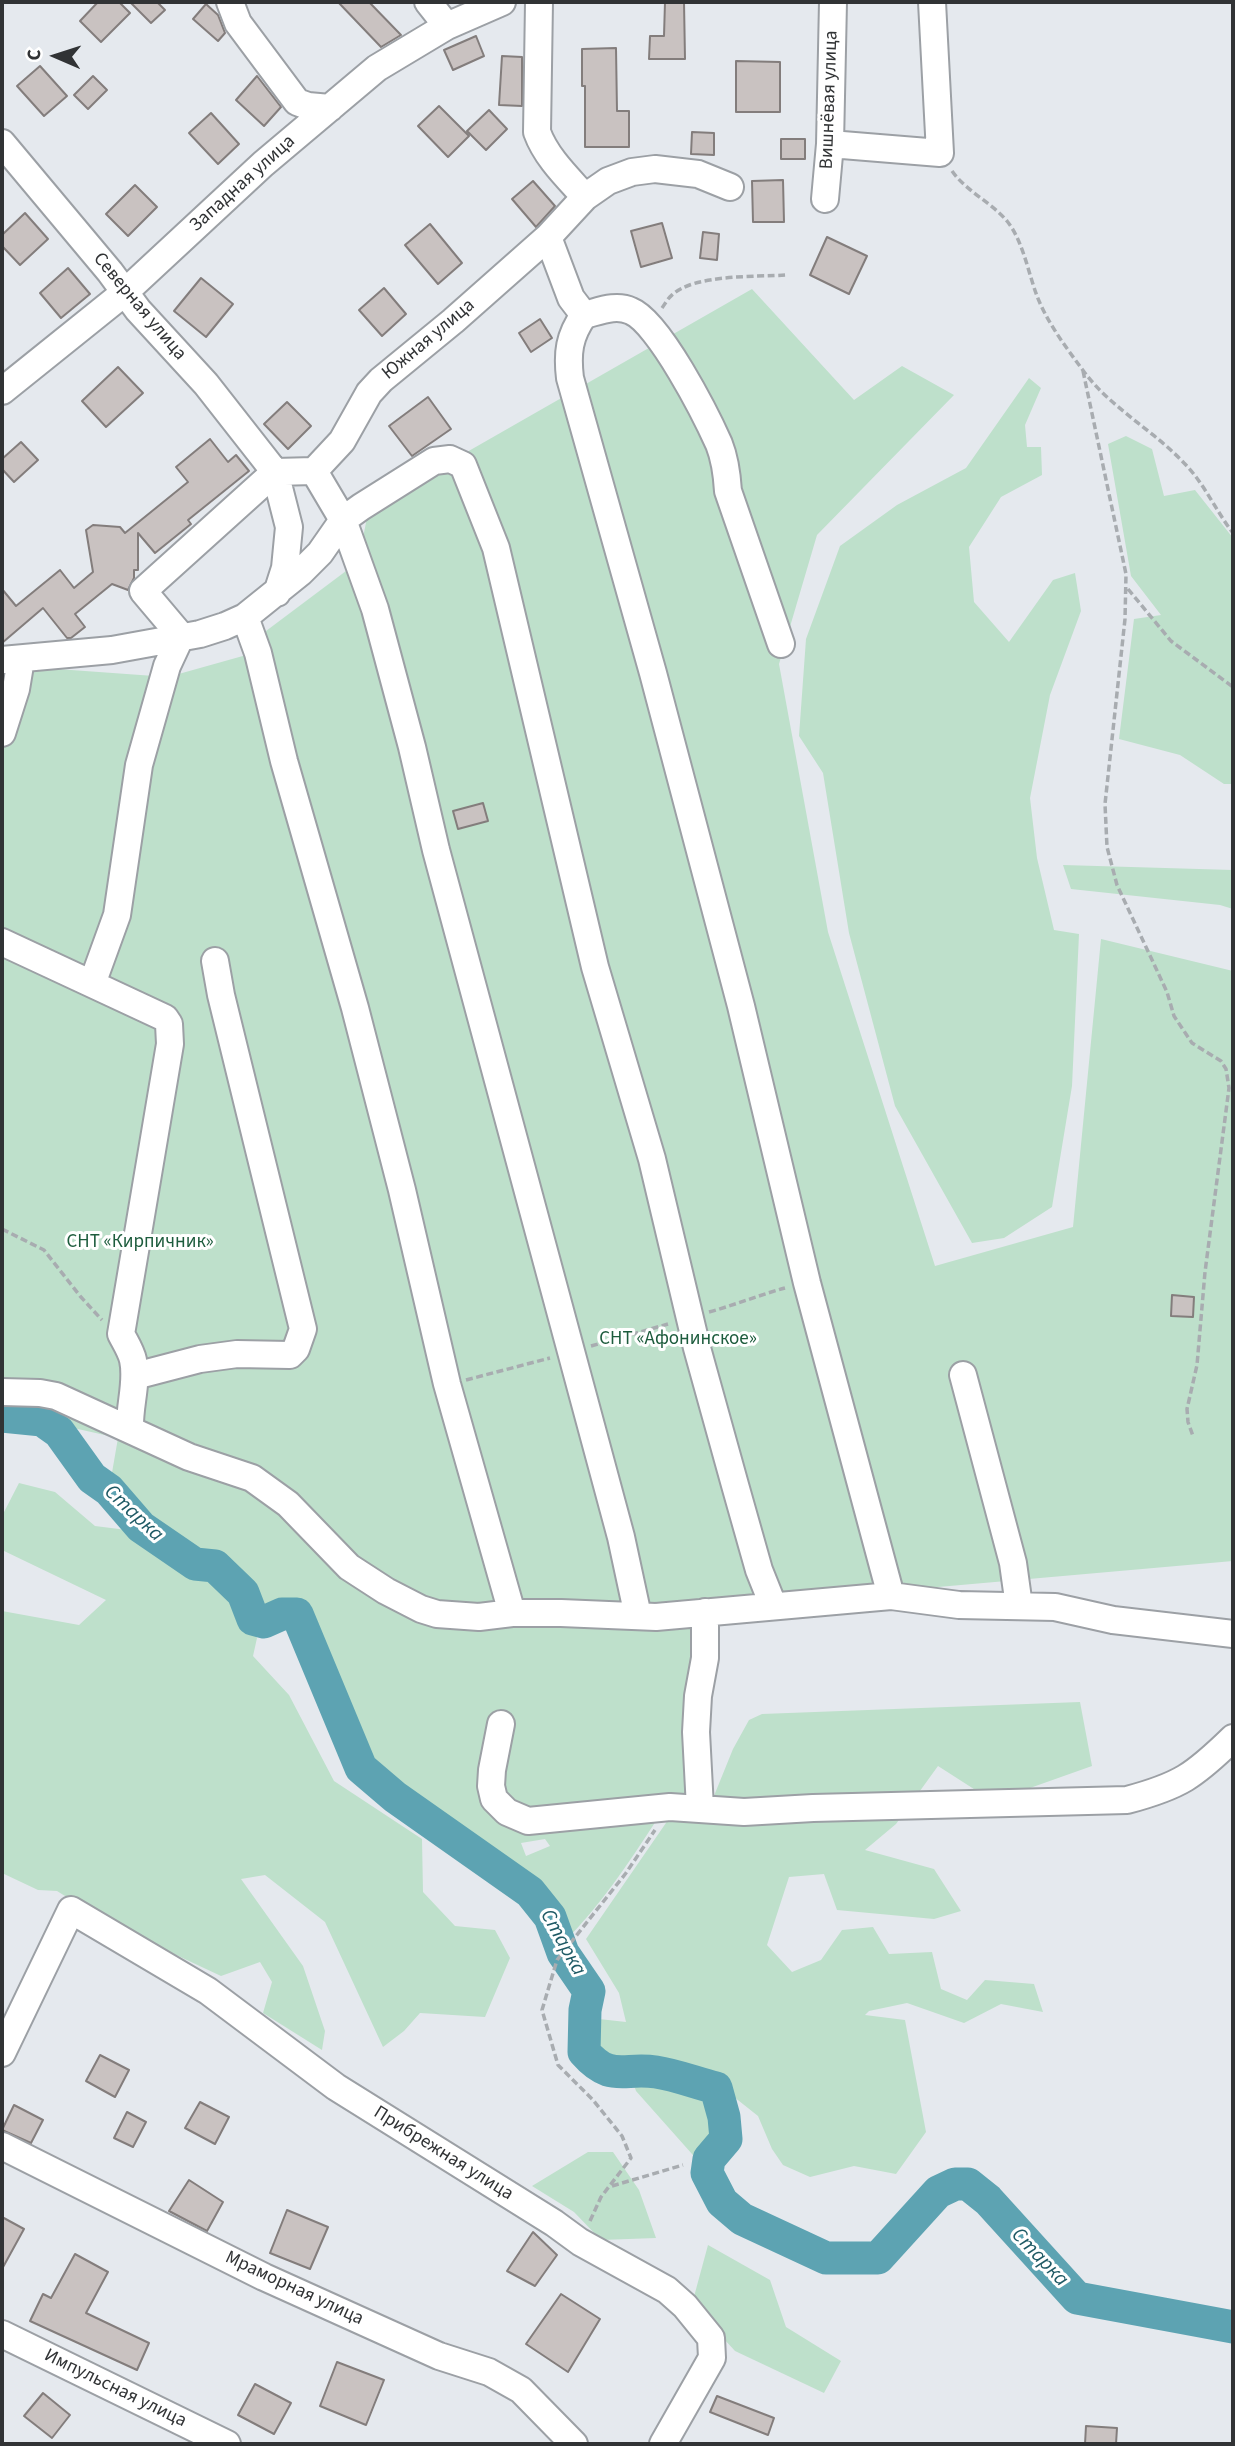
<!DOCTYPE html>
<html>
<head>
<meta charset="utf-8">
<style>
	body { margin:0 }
	#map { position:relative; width:1235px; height:2446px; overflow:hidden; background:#e5e9ee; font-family:"Source Sans 3",sans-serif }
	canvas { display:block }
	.frame { position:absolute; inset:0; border:4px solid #313335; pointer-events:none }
	.north { position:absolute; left:21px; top:21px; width:70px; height:70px; -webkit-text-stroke:5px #fff; paint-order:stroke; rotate:273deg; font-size:19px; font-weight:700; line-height:28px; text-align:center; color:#313335 }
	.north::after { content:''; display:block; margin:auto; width:24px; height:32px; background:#313335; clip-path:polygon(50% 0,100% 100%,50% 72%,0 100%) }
</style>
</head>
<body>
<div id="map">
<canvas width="1235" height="2446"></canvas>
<div class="frame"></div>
<div class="north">С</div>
</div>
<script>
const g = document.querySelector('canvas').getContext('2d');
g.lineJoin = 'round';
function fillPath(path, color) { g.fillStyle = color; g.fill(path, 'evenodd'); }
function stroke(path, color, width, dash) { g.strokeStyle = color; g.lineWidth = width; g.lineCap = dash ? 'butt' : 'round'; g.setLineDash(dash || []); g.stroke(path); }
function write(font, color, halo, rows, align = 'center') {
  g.font = font + ' "Source Sans 3",sans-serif'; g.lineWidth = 6; g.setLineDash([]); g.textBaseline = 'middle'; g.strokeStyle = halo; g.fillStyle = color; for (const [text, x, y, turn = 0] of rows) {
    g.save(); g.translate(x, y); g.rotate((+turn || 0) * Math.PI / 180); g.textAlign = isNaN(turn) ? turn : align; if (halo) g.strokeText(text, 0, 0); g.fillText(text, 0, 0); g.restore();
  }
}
fillPath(new Path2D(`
	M 752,289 L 854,400 L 902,366 L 954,395 L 817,535 L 779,664 L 828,932 L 935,1266 L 1073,1227 L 1101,939 L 1233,971 L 1233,1561 L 700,1608 L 705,1818 L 733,1749 L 749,1720 L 762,1714 L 1080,1702 L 1092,1766 L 1030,1788 L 977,1791 L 938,1766 L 896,1824 L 865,1850 L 934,1869 L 961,1911 L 934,1919 L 837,1910 L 824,1874 L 789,1877 L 767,1945 L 792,1972 L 821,1960 L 842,1930 L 873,1927 L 889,1954 L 932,1952 L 941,1989 L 967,2000 L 985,1980 L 1034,1984 L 1043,2012 L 1001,2004 L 964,2023 L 907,2003 L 869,2011 L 865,2015 L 905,2020 L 926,2132 L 896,2174 L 854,2166 L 810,2177 L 783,2165 L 772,2149 L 758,2116 L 719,2085 L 648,2063 L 615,2069 L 599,2064 L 589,2052 L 590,2018 L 626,2022 L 619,1993 L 586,1939 L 668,1820 L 656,1821 C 628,1864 600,1906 564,1942 L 553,1914 L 538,1888 L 486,1854 L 486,1851 L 476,1853 L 395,1797 L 361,1768 L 297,1614 L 282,1614 L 264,1622 L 253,1619 L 243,1593 L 215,1567 L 195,1564 L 141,1527 L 109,1490 L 118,1438 L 2,1412 L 2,665 L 168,677 L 257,652 L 266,631 L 358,562 L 369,508 ZM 545,1839 L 550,1846 L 526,1856 L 521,1843 Z
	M 1029,378 L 1041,388 L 1025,425 L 1027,447 L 1041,447 L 1042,475 L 1001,497 L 969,547 L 974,602 L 1009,642 L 1053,580 L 1075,573 L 1081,611 L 1050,695 L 1030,798 L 1037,858 L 1054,930 L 1079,934 L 1072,1086 L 1052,1207 L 1004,1238 L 972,1243 L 895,1106 L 849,933 L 823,773 L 799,736 L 806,639 L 840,546 L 897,505 L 966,468 Z
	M 1126,436 L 1152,449 L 1164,496 L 1195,490 L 1233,538 L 1233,784 L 1224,784 L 1180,755 L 1119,739 L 1134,619 L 1161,615 L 1131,576 L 1108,444 Z
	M 1063,865 L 1233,870 L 1233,909 L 1220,905 L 1071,889 Z
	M 19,1483 L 55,1492 L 95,1526 L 127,1530 L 192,1575 L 208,1573 L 234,1600 L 257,1638 L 253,1656 L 289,1695 L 334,1781 L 422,1839 L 423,1892 L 455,1926 L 495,1930 L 510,1958 L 485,2017 L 420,2013 L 404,2031 L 383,2047 L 325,1922 L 265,1875 L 241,1879 L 303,1966 L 325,2031 L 322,2050 L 263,2013 L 272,1982 L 260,1962 L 221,1976 L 110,1924 L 57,1891 L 38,1890 L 2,1873 L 2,1611 L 79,1625 L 106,1600 L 2,1550 L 2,1516 Z
	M 655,2074 L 714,2090 L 722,2120 L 723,2140 L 700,2163 L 636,2091 L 632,2079 Z
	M 588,2152 L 613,2152 L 639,2190 L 656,2238 L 601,2240 L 574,2212 L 532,2186 Z
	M 708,2245 L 770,2280 L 786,2327 L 841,2361 L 824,2393 L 735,2351 L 692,2304 Z`), '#bee0cb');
stroke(new Path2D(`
	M 2,1416 L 42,1420 L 59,1432 L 92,1478 L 109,1490 L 141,1527 L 195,1564 L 215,1566 L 243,1593 L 253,1619 L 264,1622 L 282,1614 L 297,1614 L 361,1768 L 395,1797 L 530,1892 L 550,1917 L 563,1953 L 589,1991 L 585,2010 L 584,2052 C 611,2083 623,2067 656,2072 C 676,2075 696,2083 716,2088 L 724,2117 L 726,2139 L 709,2159 L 707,2173 L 722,2202 L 742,2219 L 826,2258 L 878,2258 L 938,2192 L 955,2184 L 968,2184 L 988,2200 L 1077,2298 L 1233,2327`), '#5da3b2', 33);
const building = new Path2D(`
	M 98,2 L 119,2 L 130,13 L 101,42 L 80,21 Z
	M 130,2 L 157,2 L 165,10 L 151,23 Z
	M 338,2 L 369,2 L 401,35 L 381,47 Z
	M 665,2 L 684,2 L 685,59 L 649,59 L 650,36 L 664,36 Z
	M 206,4 L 218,15 L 225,33 L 218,41 L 193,19 Z
	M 476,36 L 484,56 L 453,70 L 444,50 Z
	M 616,48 L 617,111 L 629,111 L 629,147 L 585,147 L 585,86 L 582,86 L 582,49 Z
	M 502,56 L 522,57 L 522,106 L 499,105 Z
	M 736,61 L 780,62 L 780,112 L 736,112 Z
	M 40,66 L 67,96 L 44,116 L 17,86 Z
	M 93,76 L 107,90 L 88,109 L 74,95 Z
	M 257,76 L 281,107 L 264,126 L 236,100 Z
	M 439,106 L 469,136 L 448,157 L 418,126 Z
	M 489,110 L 507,129 L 486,150 L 467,131 Z
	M 211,113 L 239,144 L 218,164 L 189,133 Z
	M 692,132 L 714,133 L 714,155 L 691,154 Z
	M 781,139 L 805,139 L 805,159 L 781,159 Z
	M 783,180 L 784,222 L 753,222 L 752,181 Z
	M 533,181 L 555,206 L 536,227 L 512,199 Z
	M 135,185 L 157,207 L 128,236 L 106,214 Z
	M 25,213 L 48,239 L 20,265 L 2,246 L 2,235 Z
	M 662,223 L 672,258 L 641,267 L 631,231 Z
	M 430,224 L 462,263 L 438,284 L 405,245 Z
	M 703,232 L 719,234 L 717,260 L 700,258 Z
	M 827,237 L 867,256 L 849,294 L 810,275 Z
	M 68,268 L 90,294 L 61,318 L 40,293 Z
	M 201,278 L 233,304 L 206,337 L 174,311 Z
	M 384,288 L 406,314 L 382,336 L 359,310 Z
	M 540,319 L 552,338 L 531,352 L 519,333 Z
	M 118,367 L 143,393 L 106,427 L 82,401 Z
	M 428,397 L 451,429 L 412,456 L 389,426 Z
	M 287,402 L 311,426 L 288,449 L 264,424 Z
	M 210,439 L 228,462 L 236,455 L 249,471 L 188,520 L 191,524 L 155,553 L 138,533 L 138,570 L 134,570 L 134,578 L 128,590 L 112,584 L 75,614 L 85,627 L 71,638 L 67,638 L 43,608 L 2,643 L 2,589 L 16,606 L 60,570 L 74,588 L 93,572 L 86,530 L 93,525 L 120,527 L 125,533 L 188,482 L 176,467 Z
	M 21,442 L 38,460 L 14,482 L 2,469 L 2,459 Z
	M 483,803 L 488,821 L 458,829 L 453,811 Z
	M 1172,1295 L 1194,1297 L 1193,1317 L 1171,1316 Z
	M 100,2055 L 129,2070 L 115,2097 L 86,2081 Z
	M 200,2102 L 229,2117 L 215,2144 L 185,2128 Z
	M 14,2105 L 43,2120 L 31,2143 L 2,2130 Z
	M 127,2112 L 146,2122 L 133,2147 L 114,2138 Z
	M 189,2180 L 223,2202 L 207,2231 L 169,2211 Z
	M 287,2210 L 328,2227 L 310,2269 L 270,2253 Z
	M 2,2217 L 24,2229 L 2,2269 Z
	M 533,2232 L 557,2255 L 535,2286 L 507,2271 Z
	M 75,2254 L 108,2272 L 86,2313 L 149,2343 L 137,2370 L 30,2321 L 43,2294 L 51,2298 Z
	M 561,2294 L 600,2319 L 568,2372 L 526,2344 Z
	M 337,2362 L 384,2380 L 366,2425 L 320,2406 Z
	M 255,2384 L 291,2403 L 274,2434 L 238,2415 Z
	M 43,2393 L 70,2415 L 52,2438 L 24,2416 Z
	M 717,2396 L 774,2418 L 768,2435 L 710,2412 Z
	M 1086,2426 L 1117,2428 L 1116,2444 L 1085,2444 Z`);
fillPath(building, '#c9c2c1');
stroke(building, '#837d7c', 2);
const minor = new Path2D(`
	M 230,2 L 238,23 L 297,102 L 308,106 L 330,108
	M 428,2 L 447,26
	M 539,2 L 537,132 C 546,157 567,177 585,197
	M 2,143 L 110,272 L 138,310 L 206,384 L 275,472 L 289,527 L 285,568 L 277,593
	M 830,144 L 940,153 L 932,2
	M 825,199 L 830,144 L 833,2
	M 548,237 L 571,298 L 584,315 C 600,311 616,304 631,311 C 659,322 706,415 719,444 C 725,459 727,475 728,491 L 781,644
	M 584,315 C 569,336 567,353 570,378 L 653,673 L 741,1006 L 807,1283 L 891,1596
	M 2,391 L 124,293 L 263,164 L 377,68 L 447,26 L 502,2
	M 314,471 L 343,520 L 375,609 L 412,747 L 436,850 L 621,1537 L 638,1616
	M 245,617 L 258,653 L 284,761 L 355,1008 L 402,1190 L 447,1384 L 512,1613
	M 2,660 L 112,650 L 200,634 L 225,626 L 245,617 L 301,572 L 320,553 L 343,520 L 361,507 L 434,461 L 450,459 L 463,465 L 496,548 L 595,967 L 652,1159 L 697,1348 L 735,1485 L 759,1570 L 773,1605
	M 2,733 L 16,689 L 21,659
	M 2,942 L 165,1018 L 169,1024 L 170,1044 L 121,1334 C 125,1342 131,1351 133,1360 C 138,1382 129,1406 130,1429
	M 92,984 L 117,915 L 139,765 L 167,666 L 181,636 L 143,591 L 275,472 L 314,471 L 342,441 L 369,393 L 381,380 L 453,321 L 548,237 L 585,197 L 608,181 L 632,172 L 655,169 L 698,174 L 730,187
	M 963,1375 L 1013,1563 L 1019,1606
	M 135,1376 L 200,1359 L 237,1354 L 290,1355 L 296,1349 L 303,1329 L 221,995 L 215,961
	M 2,1392 L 40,1393 L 56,1396 L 189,1457 L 252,1478 L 288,1504 L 349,1567 L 386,1591 L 421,1609 L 437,1614 L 479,1617 L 512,1613 L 561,1613 L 656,1617 L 891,1596 L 959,1605 L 1055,1607 L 1113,1620 L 1233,1634
	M 501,1724 L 492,1770 L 491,1786 L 494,1799 L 507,1812 L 528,1821 L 670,1807 L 744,1812 L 813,1808 L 1127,1800 C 1180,1786 1194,1776 1233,1738
	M 700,1808 L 696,1732 L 698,1696 L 705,1658 L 705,1612
	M 2,2053 L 71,1910 L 208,1991 L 336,2087 L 554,2223 L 580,2242 L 667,2290 L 685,2306 L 711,2338 L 712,2358 L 663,2444
	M 2,2146 L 264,2277 L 439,2356 L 489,2372 L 521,2390 L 574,2444
	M 2,2334 L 227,2444`);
stroke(minor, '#9ca0a5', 30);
stroke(new Path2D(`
	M 952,171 C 967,192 991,202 1007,221 C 1023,241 1028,272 1037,296 C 1047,322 1065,346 1082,369 C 1109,407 1152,429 1184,463 C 1204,483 1216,511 1233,533
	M 662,308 C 665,304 668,298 672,295 C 694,274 757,277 786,275
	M 1083,371 L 1126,574 L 1125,619 L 1105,804 L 1107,847 L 1117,885 L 1167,992 L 1174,1016 L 1192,1043 L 1221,1061 L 1226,1069 L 1229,1088 L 1205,1272 L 1197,1365 L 1187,1409 L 1188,1422 L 1193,1436
	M 1128,589 L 1171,641 L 1233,687
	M 2,1229 L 44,1250 L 80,1296 L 102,1320
	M 709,1312 C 735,1305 759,1295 785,1288
	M 591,1346 L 668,1324
	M 466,1380 L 550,1358
	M 612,2186 L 683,2165
	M 590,2221 L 601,2197 L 631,2158 L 622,2136 L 593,2100 L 558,2065 L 542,2010 L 557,1960 L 626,1873 L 655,1830`), '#a8acb0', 3.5, [7, 3.5]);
stroke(minor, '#fff', 26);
write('19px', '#313335', '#fff', [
	["Вишнёвая улица",830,100,-88],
	["Западная улица",243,184,-42],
	["Северная улица",139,307,50],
	["Южная улица",429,340,-40],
	["Прибрежная улица",443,2154,32],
	["Мраморная улица",294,2289,25],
	["Импульсная улица",115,2389,26]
]);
write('19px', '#1d5c3d', '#fff', [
	["СНТ «Кирпичник»",140,1243],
	["СНТ «Афонинское»",678,1340]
]);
write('italic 21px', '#1f5a65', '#fff', [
	["Старка",133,1514,43],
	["Старка",562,1943,61],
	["Старка",1039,2258,46]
]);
</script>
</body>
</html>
